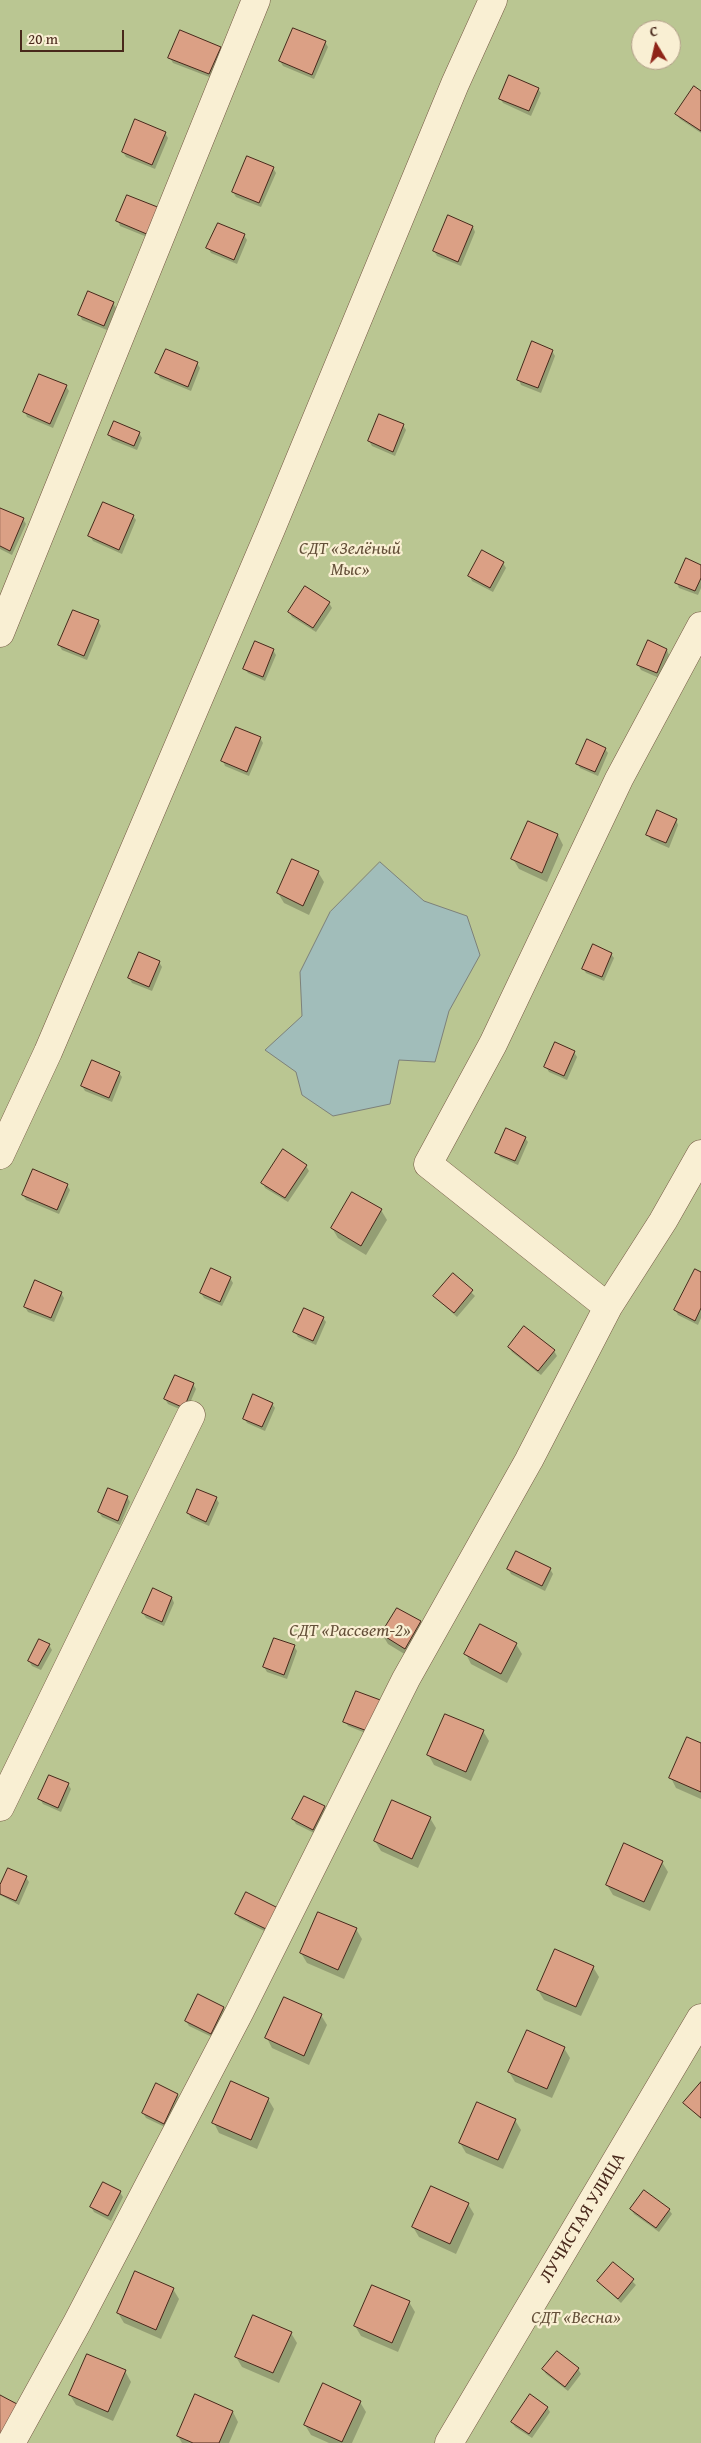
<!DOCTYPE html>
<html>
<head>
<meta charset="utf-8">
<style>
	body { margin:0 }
	#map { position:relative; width:701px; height:2443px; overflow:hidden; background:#f6e7bb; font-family:"Gentium Book Plus",serif }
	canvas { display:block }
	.north { position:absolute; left:631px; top:20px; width:50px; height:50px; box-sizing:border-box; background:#f9efd3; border:1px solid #b29f89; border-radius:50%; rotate:351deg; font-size:14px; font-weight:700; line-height:20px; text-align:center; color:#48281b }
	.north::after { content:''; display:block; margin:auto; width:18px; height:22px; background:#8f2418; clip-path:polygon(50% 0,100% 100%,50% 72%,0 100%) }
	.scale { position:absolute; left:20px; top:30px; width:104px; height:22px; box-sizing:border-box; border:2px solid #48281b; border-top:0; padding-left:6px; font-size:15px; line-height:18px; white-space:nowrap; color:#48281b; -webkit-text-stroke:4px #f9efd3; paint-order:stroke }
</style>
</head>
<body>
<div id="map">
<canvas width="701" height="2443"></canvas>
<div class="north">С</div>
<div class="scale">20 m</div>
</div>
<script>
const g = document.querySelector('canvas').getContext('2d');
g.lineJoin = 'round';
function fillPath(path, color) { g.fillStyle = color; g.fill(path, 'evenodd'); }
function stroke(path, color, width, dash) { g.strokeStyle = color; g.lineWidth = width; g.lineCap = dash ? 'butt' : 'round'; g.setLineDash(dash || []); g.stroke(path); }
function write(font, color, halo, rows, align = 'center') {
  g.font = font + ' "Gentium Book Plus",serif'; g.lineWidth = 4.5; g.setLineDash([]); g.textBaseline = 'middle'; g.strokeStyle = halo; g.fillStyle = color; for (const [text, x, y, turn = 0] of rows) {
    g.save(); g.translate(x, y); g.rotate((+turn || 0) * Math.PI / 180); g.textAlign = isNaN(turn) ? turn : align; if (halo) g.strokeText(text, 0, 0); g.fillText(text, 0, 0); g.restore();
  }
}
fillPath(new Path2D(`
	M 0,0 L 701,0 L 701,2443 L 0,2443 ZM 641,30 L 671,30 L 671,60 L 641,60 Z`), '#bac692');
const water = new Path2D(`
	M 380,862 L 424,901 L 467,916 L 480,955 L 449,1011 L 435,1062 L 399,1060 L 390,1104 L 333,1116 L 302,1095 L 296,1072 L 265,1050 L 302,1016 L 300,972 L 330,912 Z`);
fillPath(water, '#a1bdba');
stroke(water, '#7d817a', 1);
fillPath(new Path2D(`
	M 325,42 L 328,47 L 314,79 L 283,66 L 280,61 Z
	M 220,48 L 223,52 L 212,78 L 173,63 L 170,58 Z
	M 538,89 L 541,93 L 531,116 L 503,103 L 500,98 Z
	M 701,92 L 701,133 L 680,119 L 677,115 Z
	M 165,133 L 168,138 L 155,169 L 126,157 L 123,152 Z
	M 273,168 L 276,173 L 261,207 L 236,197 L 233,192 Z
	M 128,196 L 152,239 L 120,226 L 118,221 Z
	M 473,227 L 475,232 L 461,266 L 437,256 L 434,251 Z
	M 244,235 L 247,240 L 237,264 L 211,253 L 208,248 Z
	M 113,303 L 116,308 L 107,330 L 82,320 L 80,315 Z
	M 552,351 L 555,356 L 541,393 L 521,385 L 519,380 Z
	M 197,363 L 200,368 L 191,391 L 160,378 L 157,373 Z
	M 66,386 L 69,391 L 53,428 L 27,417 L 25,412 Z
	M 403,425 L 406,430 L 395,456 L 372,446 L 369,441 Z
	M 139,433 L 142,438 L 137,450 L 112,440 L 109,435 Z
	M 0,509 L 23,519 L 26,524 L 12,555 L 0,549 Z
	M 133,516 L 136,520 L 122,554 L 93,541 L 90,536 Z
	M 503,563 L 506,568 L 493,592 L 472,581 L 470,576 Z
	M 701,566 L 701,588 L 698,595 L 679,588 L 677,583 Z
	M 329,603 L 332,608 L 316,632 L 292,617 L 289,612 Z
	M 98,621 L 101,626 L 87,660 L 62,650 L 59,645 Z
	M 273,650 L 276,655 L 265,681 L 248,673 L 245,669 Z
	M 667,650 L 669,655 L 659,678 L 641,670 L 638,665 Z
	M 260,738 L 263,743 L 249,776 L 225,766 L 223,761 Z
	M 605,749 L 608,753 L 598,776 L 580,768 L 577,763 Z
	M 676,820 L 678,825 L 669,848 L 651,840 L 648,835 Z
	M 529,823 L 558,835 L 563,845 L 547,882 L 519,869 L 513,859 Z
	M 318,872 L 324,882 L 309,915 L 284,903 L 278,893 Z
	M 611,954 L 614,958 L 604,981 L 586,973 L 583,968 Z
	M 159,962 L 162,967 L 152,991 L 132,983 L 129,978 Z
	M 574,1052 L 577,1057 L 567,1080 L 549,1072 L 546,1067 Z
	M 119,1073 L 122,1077 L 112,1102 L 85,1091 L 82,1086 Z
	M 525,1138 L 528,1142 L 518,1165 L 500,1157 L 497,1152 Z
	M 306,1166 L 309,1171 L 288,1202 L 265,1188 L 263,1183 Z
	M 67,1185 L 70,1190 L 59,1214 L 26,1200 L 23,1195 Z
	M 381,1210 L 387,1220 L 366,1255 L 338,1238 L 332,1228 Z
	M 701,1274 L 701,1318 L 698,1325 L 678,1315 L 675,1310 Z
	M 453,1275 L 475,1296 L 457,1317 L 435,1297 Z
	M 230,1278 L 233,1283 L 222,1306 L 204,1298 L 201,1293 Z
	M 61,1293 L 64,1298 L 54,1322 L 28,1312 L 25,1307 Z
	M 323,1318 L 326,1322 L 316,1345 L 298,1337 L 295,1332 Z
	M 509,1347 L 554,1351 L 557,1356 L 541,1375 L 512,1352 Z
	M 193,1384 L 196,1389 L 186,1412 L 168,1404 L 165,1399 Z
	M 272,1404 L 275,1408 L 265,1431 L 247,1423 L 244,1418 Z
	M 127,1497 L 130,1502 L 120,1525 L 102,1517 L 99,1512 Z
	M 216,1498 L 219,1503 L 209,1526 L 191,1518 L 188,1513 Z
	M 508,1569 L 550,1569 L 553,1574 L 545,1591 L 511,1574 Z
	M 172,1598 L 174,1603 L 164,1626 L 146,1618 L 143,1613 Z
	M 420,1622 L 426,1632 L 411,1658 L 388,1644 L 382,1634 Z
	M 516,1644 L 522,1654 L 507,1683 L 471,1664 L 466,1654 Z
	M 49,1645 L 52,1650 L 41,1670 L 32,1666 L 29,1661 Z
	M 294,1646 L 297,1651 L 287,1679 L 267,1672 L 264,1667 Z
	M 357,1692 L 373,1736 L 348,1726 L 345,1721 Z
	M 483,1731 L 489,1741 L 471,1781 L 434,1765 L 428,1754 Z
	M 701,1744 L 701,1799 L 676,1788 L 671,1778 Z
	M 68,1784 L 71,1789 L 61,1812 L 43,1804 L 40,1799 Z
	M 324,1807 L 327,1812 L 316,1834 L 296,1824 L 293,1819 Z
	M 430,1818 L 436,1828 L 418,1868 L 381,1851 L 375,1841 Z
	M 662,1862 L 668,1872 L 650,1911 L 613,1895 L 607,1885 Z
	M 8,1869 L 26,1877 L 29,1882 L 19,1905 L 0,1895 L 0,1888 Z
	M 247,1894 L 270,1934 L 239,1918 L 236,1914 Z
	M 356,1929 L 362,1939 L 344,1979 L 307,1963 L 301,1953 Z
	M 593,1967 L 599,1977 L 581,2016 L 544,2000 L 538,1990 Z
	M 224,2008 L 226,2012 L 214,2038 L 189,2026 L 186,2021 Z
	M 321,2015 L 327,2025 L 309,2065 L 272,2048 L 267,2038 Z
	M 564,2048 L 570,2058 L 552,2098 L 515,2082 L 509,2072 Z
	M 231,2083 L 268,2099 L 274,2109 L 257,2149 L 219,2133 L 214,2123 Z
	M 701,2084 L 701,2119 L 685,2103 Z
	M 157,2085 L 178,2095 L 180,2100 L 167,2128 L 146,2118 L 143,2113 Z
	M 515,2120 L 521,2130 L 503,2169 L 466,2153 L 460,2143 Z
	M 120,2192 L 123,2197 L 111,2221 L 94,2212 L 91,2207 Z
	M 468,2204 L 474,2214 L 456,2254 L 419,2237 L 413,2227 Z
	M 631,2209 L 669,2210 L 672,2214 L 659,2232 L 634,2214 Z
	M 613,2263 L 636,2285 L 621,2303 L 598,2281 Z
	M 373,2286 L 409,2302 L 415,2312 L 398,2352 L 361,2336 L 355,2326 Z
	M 173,2289 L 179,2299 L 161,2339 L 124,2323 L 118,2313 Z
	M 291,2333 L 297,2343 L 279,2383 L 242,2367 L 236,2357 Z
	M 557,2353 L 578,2369 L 581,2374 L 568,2391 L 546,2374 L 543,2369 Z
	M 125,2371 L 131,2382 L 113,2421 L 76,2405 L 70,2395 Z
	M 196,2396 L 233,2412 L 238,2422 L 229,2443 L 182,2443 L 178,2436 Z
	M 360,2402 L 366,2412 L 352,2443 L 329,2443 L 311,2435 L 305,2425 Z
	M 547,2407 L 550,2412 L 532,2438 L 515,2427 L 512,2422 Z`), '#0003');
const building = new Path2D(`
	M 293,28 L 326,41 L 312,75 L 279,61 Z
	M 180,30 L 221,47 L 209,74 L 168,58 Z
	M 509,75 L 539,88 L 529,111 L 499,99 Z
	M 694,86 L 701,91 L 701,131 L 675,114 Z
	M 135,119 L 166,132 L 152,165 L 122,152 Z
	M 247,156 L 274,167 L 259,203 L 232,192 Z
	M 127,195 L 160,208 L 149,235 L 116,221 Z
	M 448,215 L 473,226 L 458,262 L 433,251 Z
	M 218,223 L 245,234 L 234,260 L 206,248 Z
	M 88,291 L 114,302 L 104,326 L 78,315 Z
	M 532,341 L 553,350 L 538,388 L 517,380 Z
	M 166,349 L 198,362 L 188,387 L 155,373 Z
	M 39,374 L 67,385 L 50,424 L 23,412 Z
	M 379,414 L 404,424 L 393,452 L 368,441 Z
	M 114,421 L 140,432 L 134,446 L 108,435 Z
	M 103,502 L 134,515 L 119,550 L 88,536 Z
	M 0,508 L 24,518 L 10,551 L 0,546 Z
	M 482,550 L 504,562 L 490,588 L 468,576 Z
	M 686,558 L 701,565 L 701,578 L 695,591 L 675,583 Z
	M 305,586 L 330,602 L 313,628 L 288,612 Z
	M 73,610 L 99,620 L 84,656 L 58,645 Z
	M 648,640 L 667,649 L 657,673 L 637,665 Z
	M 255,641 L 274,649 L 263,677 L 243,669 Z
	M 236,727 L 261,737 L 247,772 L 221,761 Z
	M 587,739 L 606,748 L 595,772 L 576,764 Z
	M 657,810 L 677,819 L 666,843 L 646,835 Z
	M 528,821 L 558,834 L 542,873 L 511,859 Z
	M 292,859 L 319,871 L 303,906 L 277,893 Z
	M 593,944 L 612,953 L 602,977 L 582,969 Z
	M 139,952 L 160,961 L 149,987 L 128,978 Z
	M 555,1042 L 575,1051 L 564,1076 L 544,1067 Z
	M 92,1060 L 120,1072 L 109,1098 L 81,1086 Z
	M 506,1128 L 526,1137 L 515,1161 L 495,1153 Z
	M 283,1149 L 307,1165 L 285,1198 L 261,1183 Z
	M 33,1169 L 68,1184 L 57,1210 L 22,1195 Z
	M 352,1192 L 382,1209 L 361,1246 L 331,1228 Z
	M 211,1268 L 231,1277 L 220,1302 L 200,1293 Z
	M 695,1269 L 701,1272 L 701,1308 L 695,1321 L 674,1310 Z
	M 453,1273 L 473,1290 L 454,1313 L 433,1296 Z
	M 35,1280 L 62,1292 L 51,1318 L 24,1307 Z
	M 304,1308 L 324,1317 L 313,1341 L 293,1332 Z
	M 524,1326 L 555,1350 L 538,1371 L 508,1347 Z
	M 175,1375 L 194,1383 L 184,1408 L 164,1399 Z
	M 253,1394 L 273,1403 L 262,1427 L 243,1419 Z
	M 108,1488 L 128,1496 L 118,1521 L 98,1512 Z
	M 197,1489 L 217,1497 L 206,1522 L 187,1513 Z
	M 516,1551 L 551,1568 L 542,1586 L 507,1569 Z
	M 153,1588 L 172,1597 L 162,1622 L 142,1613 Z
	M 397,1608 L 421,1621 L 405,1649 L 381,1634 Z
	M 480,1624 L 517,1643 L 501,1674 L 464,1654 Z
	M 274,1638 L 295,1645 L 284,1675 L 263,1667 Z
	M 39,1639 L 50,1644 L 38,1666 L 28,1661 Z
	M 356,1691 L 383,1701 L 370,1732 L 343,1722 Z
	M 445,1714 L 484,1730 L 466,1772 L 427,1755 Z
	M 687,1737 L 701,1743 L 701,1792 L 669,1778 Z
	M 49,1775 L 69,1783 L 58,1808 L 38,1799 Z
	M 304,1796 L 325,1806 L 313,1830 L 292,1819 Z
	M 392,1800 L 431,1817 L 412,1859 L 374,1841 Z
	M 624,1843 L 663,1861 L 644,1902 L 606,1885 Z
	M 8,1868 L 27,1876 L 16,1901 L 0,1894 L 0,1885 Z
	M 246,1892 L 278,1908 L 268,1930 L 235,1914 Z
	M 318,1912 L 357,1928 L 338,1970 L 300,1953 Z
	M 555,1949 L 594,1966 L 576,2007 L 537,1990 Z
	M 198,1994 L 224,2007 L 211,2034 L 185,2021 Z
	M 284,1997 L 322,2014 L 304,2056 L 265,2038 Z
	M 527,2030 L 565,2047 L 547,2089 L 508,2072 Z
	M 231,2081 L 269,2098 L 251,2140 L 212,2123 Z
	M 701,2082 L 701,2118 L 683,2103 Z
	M 156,2083 L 178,2094 L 164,2124 L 142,2113 Z
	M 477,2102 L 516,2119 L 498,2160 L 459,2143 Z
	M 103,2182 L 121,2191 L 108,2216 L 90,2207 Z
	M 431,2186 L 469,2203 L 450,2244 L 412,2227 Z
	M 644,2190 L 670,2209 L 656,2228 L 630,2209 Z
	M 613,2262 L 634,2279 L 618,2299 L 597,2281 Z
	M 135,2271 L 174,2288 L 156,2330 L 117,2313 Z
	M 372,2285 L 410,2301 L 392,2343 L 354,2326 Z
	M 253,2315 L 292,2332 L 273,2373 L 235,2357 Z
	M 557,2351 L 579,2368 L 565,2387 L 542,2369 Z
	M 87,2354 L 126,2370 L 108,2412 L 69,2395 Z
	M 323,2383 L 361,2401 L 342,2442 L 304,2425 Z
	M 195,2394 L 233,2411 L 219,2443 L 193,2443 L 177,2436 Z
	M 530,2394 L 548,2407 L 529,2434 L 511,2422 Z
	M 0,2395 L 17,2404 L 0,2436 Z`);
fillPath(building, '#dba085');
stroke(building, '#48281b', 1);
const minor = new Path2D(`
	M 0,633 L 256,0
	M 0,1155 L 48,1052 L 271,529 L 455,84 L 493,0
	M 608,1307 L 428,1164 L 493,1044 L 619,779 L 701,626
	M 0,1807 L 191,1415
	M 11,2443 L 77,2323 L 240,2011 L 406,1679 L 529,1460 L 608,1307 L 663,1221 L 701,1154
	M 449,2443 L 701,2018`);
stroke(minor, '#745843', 29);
stroke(minor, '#f9efd3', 28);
write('italic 18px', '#645039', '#f9efd3', [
	["СДТ «Зелёный",350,549],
	["Мыс»",350,570],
	["СДТ «Рассвет-2»",350,1631],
	["СДТ «Весна»",576,2318]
]);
write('18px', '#48281b', '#f9efd3', [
	["ЛУЧИСТАЯ УЛИЦА",583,2218,-59]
]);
</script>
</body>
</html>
